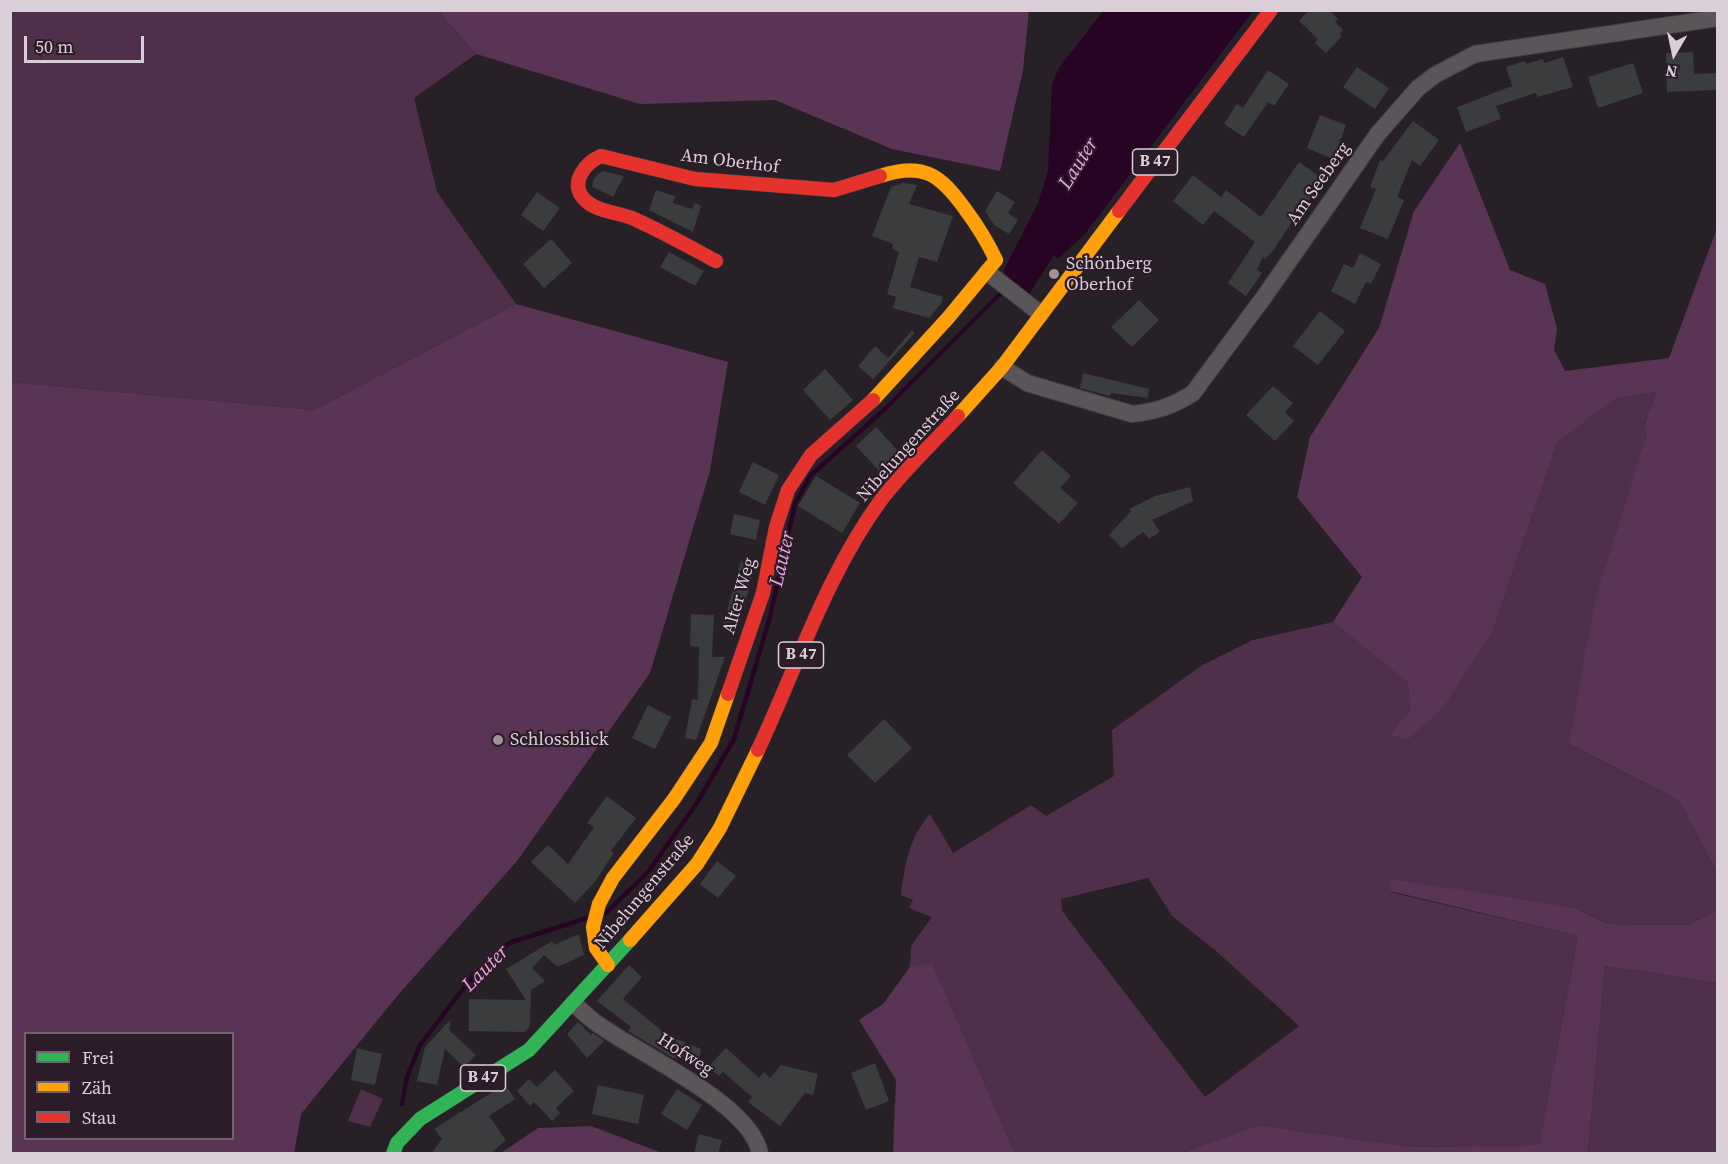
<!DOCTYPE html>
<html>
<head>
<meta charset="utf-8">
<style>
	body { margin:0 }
	#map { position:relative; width:1728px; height:1164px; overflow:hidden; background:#282027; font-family:"Source Serif 4",serif }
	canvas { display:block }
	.frame { position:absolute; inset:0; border:12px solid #dacfd8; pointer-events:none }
	.legend { position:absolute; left:24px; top:1032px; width:210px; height:108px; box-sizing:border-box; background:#2c1c29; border:2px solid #72646f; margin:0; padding:8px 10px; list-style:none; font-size:18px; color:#dacfd8 }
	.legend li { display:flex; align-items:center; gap:12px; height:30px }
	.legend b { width:30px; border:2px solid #72646f }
	.north { position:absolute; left:1644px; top:24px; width:60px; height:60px; -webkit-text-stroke:4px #2c1c29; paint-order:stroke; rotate:189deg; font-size:16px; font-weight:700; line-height:24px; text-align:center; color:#dacfd8 }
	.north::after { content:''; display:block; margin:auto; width:21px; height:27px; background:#dacfd8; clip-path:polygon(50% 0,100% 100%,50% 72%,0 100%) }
	.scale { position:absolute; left:24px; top:36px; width:120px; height:27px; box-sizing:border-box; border:3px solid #dacfd8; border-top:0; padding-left:8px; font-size:18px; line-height:21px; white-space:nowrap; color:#dacfd8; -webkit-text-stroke:4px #2c1c29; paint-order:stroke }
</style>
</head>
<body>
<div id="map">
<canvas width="1728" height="1164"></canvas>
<div class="frame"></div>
<ul class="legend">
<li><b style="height:8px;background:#30b455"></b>Frei</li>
<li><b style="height:8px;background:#ff9f0a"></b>Zäh</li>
<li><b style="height:8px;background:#e5322d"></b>Stau</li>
</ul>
<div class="north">N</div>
<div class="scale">50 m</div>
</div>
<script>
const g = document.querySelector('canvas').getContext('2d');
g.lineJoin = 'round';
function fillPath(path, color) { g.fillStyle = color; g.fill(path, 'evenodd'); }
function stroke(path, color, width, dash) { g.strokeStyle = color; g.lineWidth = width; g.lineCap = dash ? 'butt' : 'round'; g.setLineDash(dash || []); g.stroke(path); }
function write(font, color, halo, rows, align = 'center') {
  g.font = font + ' "Source Serif 4",serif'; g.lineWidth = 4.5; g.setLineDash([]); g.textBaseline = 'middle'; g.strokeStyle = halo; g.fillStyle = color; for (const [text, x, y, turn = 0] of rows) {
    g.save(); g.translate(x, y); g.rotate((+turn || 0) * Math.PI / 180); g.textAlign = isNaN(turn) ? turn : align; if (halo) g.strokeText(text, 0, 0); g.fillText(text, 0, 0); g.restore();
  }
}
fillPath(new Path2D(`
	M 10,11 L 438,11 L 476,54 L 414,98 L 437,192 L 516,304 L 314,410 L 11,382 Z
	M 1656,392 L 1644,424 L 1646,437 L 1569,744 L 1679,800 L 1717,873 L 1717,910 L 1688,925 L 1608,924 L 1575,908 L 1390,892 L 1578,936 L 1539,1145 L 1411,1147 L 1258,1125 L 1182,1153 L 1019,1153 L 1013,1149 L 932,964 L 910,967 L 911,946 L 932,917 L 909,908 L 913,900 L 901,895 C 905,863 909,838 930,814 L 953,853 L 1031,805 L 1046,816 L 1114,776 L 1112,730 L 1201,666 L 1253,640 L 1333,622 L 1408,683 L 1410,710 L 1391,735 L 1407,740 L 1493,631 L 1557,443 L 1615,399 ZM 1148,878 L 1172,916 L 1215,950 L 1299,1026 L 1205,1097 L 1062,911 L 1061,899 Z
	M 1605,966 L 1717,983 L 1717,1153 L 1588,1154 Z
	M 361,1089 L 383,1099 L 370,1127 L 348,1121 Z`), '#4f304b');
fillPath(new Path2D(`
	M 438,11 L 1029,11 L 1023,70 L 1000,171 L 892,149 L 775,100 L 640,104 L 476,54 Z
	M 1460,143 L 1510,270 L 1545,284 L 1557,329 L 1554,350 L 1565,371 L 1669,358 L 1717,228 L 1717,873 L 1679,800 L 1569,744 L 1595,601 L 1646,437 L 1644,425 L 1656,392 L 1615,399 L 1557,443 L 1493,631 L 1443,708 L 1407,740 L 1390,735 L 1410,710 L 1408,683 L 1333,622 L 1362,577 L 1297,497 L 1310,437 L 1379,328 L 1414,211 Z
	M 516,304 L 728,362 L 710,471 L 650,673 L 517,861 L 398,995 L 301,1114 L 294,1153 L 11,1153 L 11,382 L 314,410 ZM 26,1034 L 232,1034 L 232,1138 L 26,1138 Z
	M 1391,879 L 1575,908 L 1608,924 L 1688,925 L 1717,910 L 1717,983 L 1605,966 L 1588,1153 L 1182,1153 L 1258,1125 L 1411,1147 L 1539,1145 L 1578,936 L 1390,891 Z
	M 932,963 L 1013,1149 L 1019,1153 L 893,1153 L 896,1080 L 859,1020 L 883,1004 L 910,967 Z
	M 591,1126 L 662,1153 L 501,1153 L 538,1128 Z`), '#593455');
fillPath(new Path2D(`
	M 1103,11 L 1253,11 L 1085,234 L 1058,259 L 1054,255 L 1029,294 L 1003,272 L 1038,203 L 1048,171 L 1052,84 L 1059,68 Z`), '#270424');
stroke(new Path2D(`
	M 606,913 L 648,872 L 697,803 L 734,739 L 770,617 L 795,504 L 811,475 L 885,409 L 1003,291
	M 402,1104 L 407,1077 L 420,1045 L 473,976 L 509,943 L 587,918`), '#270424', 4.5);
fillPath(new Path2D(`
	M 1309,10 L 1329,10 L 1338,19 L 1335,22 L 1343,30 L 1340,34 L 1342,36 L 1326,53 L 1315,43 L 1318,39 L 1299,21 Z
	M 1693,52 L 1694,74 L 1718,73 L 1718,90 L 1667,92 L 1666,53 Z
	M 1563,57 L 1573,87 L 1537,97 L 1536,93 L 1496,106 L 1501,119 L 1466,132 L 1457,107 L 1512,86 L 1506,67 L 1525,61 L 1526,64 L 1543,59 L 1544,63 Z
	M 1633,63 L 1643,93 L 1598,108 L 1588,77 Z
	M 1357,67 L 1389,88 L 1375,109 L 1343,87 Z
	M 1268,70 L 1289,84 L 1274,106 L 1268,102 L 1244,137 L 1224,124 L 1237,104 L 1243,108 Z
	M 1320,115 L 1346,125 L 1333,159 L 1307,148 Z
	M 1413,121 L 1439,140 L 1420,166 L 1412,160 L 1397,197 L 1404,200 L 1388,239 L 1360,228 L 1376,189 L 1370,187 L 1380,160 L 1383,161 Z
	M 1299,162 L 1323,179 L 1305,206 L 1299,203 L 1294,219 L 1273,251 L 1265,259 L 1263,257 L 1257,270 L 1262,273 L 1246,296 L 1228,283 L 1255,242 L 1214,211 L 1203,225 L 1173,201 L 1193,175 L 1221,197 L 1226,190 L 1261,217 Z
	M 602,171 L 624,176 L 613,197 L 592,187 L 594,178 Z
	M 903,183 L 917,185 L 909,204 L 953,216 L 937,262 L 919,257 L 910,287 L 943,297 L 941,304 L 929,318 L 893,308 L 896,297 L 887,294 L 899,252 L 892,249 L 893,244 L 872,236 L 891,187 Z
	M 656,190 L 675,196 L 673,203 L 692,209 L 695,203 L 701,206 L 693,232 L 649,210 Z
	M 997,191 L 1015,202 L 1008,213 L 1018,220 L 1009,234 L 994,225 L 985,211 Z
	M 537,192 L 560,208 L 543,231 L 521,215 Z
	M 551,239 L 572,263 L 544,288 L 523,264 Z
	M 669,252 L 704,271 L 695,286 L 660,267 Z
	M 1360,253 L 1381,264 L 1371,284 L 1366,282 L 1355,304 L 1331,291 L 1344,264 L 1353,268 Z
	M 1139,300 L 1159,320 L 1132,347 L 1111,327 Z
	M 1320,311 L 1345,331 L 1318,365 L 1293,346 Z
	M 912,330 L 915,333 L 873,379 L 858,366 L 875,346 L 888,358 Z
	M 825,369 L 853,400 L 830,420 L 803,390 Z
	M 1083,373 L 1149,389 L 1148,398 L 1111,393 L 1110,396 L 1080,388 Z
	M 1273,386 L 1293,403 L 1285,412 L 1294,421 L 1275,441 L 1246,415 Z
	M 876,427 L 901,454 L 883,475 L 856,446 Z
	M 1042,450 L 1071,476 L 1060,488 L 1078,503 L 1059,524 L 1013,483 Z
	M 753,462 L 779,475 L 765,505 L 739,492 Z
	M 816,476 L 860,503 L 842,533 L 798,506 Z
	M 1190,487 L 1193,501 L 1152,520 L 1160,532 L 1149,539 L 1143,532 L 1122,548 L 1109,535 L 1131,511 L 1129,509 L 1155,496 Z
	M 734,514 L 760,520 L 756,540 L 730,534 Z
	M 741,561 L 754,564 L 749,589 L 736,628 L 723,625 Z
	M 691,614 L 714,615 L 712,657 L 725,657 L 696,740 L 685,738 L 692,699 L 698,700 L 699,647 L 690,646 Z
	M 648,705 L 671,717 L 655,749 L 632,738 Z
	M 884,719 L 912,748 L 875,783 L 847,755 Z
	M 607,796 L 636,818 L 611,851 L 614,853 L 594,883 L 575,903 L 531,862 L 548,845 L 568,864 L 594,827 L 587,823 Z
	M 717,861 L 736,876 L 718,898 L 700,884 Z
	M 579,934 L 584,955 L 558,967 L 544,955 L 532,968 L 545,981 L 531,990 L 530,1026 L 525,1032 L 469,1031 L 469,999 L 526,1000 L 506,969 L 552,941 L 554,945 Z
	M 629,965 L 642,977 L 623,999 L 667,1035 L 701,1049 L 699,1063 L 671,1057 L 628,1031 L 631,1027 L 597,1001 Z
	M 451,1019 L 449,1030 L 476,1055 L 464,1067 L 445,1049 L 437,1085 L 417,1081 L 425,1047 Z
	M 578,1022 L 591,1035 L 593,1033 L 604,1041 L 587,1058 L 567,1034 Z
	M 357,1048 L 382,1054 L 375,1085 L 351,1080 Z
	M 726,1048 L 759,1078 L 764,1072 L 770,1078 L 781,1065 L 818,1074 L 813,1095 L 805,1093 L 780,1126 L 748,1102 L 752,1097 L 723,1072 L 719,1076 L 708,1067 Z
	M 875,1063 L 889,1101 L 866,1110 L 851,1073 Z
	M 555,1070 L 574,1091 L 556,1108 L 560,1113 L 552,1121 L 534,1102 L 530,1106 L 517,1091 L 529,1079 L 537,1087 Z
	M 505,1084 L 515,1099 L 489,1116 L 506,1140 L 490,1154 L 431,1154 L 442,1139 L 434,1129 Z
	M 598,1085 L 644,1095 L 638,1124 L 592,1114 Z
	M 677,1089 L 702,1105 L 687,1130 L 661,1114 Z
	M 699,1134 L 722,1140 L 718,1154 L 694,1154 Z`), '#3a3c3d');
const street = new Path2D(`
	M 987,272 L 1041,314
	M 1002,367 L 1027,383 L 1132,414 C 1155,412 1174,406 1193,393 L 1264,297 L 1377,135 L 1418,88 L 1435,75 L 1475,54 L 1718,18
	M 574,1004 C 581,1010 588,1017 595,1022 C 634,1052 752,1103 760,1154`);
const fast = new Path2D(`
	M 393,1154 L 397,1143 L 420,1119 L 529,1050 L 630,940`);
const slow = new Path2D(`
	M 873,400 L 948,318 L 996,260 C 987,241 977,225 965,209 C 940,174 923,162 880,176
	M 958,416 L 1002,367 L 1119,211
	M 630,940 L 697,864 L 720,828 L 758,750
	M 608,965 L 596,948 L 593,927 L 599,904 L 613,878 L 674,799 L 711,743 L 728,694`);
const jam = new Path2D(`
	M 1119,211 L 1271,10
	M 716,261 C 688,246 661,231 632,218 C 617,212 597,212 585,200 C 568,184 585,163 601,156 L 695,179 L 834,190 L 880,176
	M 728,694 L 763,593 L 776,527 L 788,490 L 811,455 L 873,400
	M 758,750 C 797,667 826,575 881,500 C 904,470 933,443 958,416`);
stroke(street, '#443d42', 18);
stroke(fast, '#443d42', 15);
stroke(slow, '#443d42', 15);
stroke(jam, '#443d42', 15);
stroke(street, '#595559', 16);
stroke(fast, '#30b455', 14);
stroke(slow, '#ff9f0a', 14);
stroke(jam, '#e5322d', 14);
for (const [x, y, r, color] of [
	[1054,274,6,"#9c929a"],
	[498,740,6,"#9c929a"]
]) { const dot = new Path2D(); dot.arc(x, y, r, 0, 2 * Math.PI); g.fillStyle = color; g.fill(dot); stroke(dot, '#2c1c29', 2); }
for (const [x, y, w] of [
	[1155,162,45],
	[801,655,45],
	[483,1078,45]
]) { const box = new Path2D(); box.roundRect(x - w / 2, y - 13, w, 26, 4.5); g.fillStyle = '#2c1c29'; g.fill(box); stroke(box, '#dacfd8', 1.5); }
write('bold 16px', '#dacfd8', null, [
	["B 47",1155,162],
	["B 47",801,655],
	["B 47",483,1078]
]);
write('18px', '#dacfd8', '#2c1c29', [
	["Am Oberhof",730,162,7],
	["Am Seeberg",1319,184,-55],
	["Nibelungenstraße",909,446,-48],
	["Alter Weg",740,596,-74],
	["Nibelungenstraße",645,892,-50],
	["Hofweg",685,1055,33]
]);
write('18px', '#dacfd8', '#2c1c29', [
	["Schönberg",1066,264],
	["Oberhof",1066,285],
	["Schlossblick",510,740]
], 'left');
write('italic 20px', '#eaa5e0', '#2c1c29', [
	["Lauter",1079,164,-58],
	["Lauter",783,559,-77],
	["Lauter",486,969,-45]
]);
</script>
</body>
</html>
